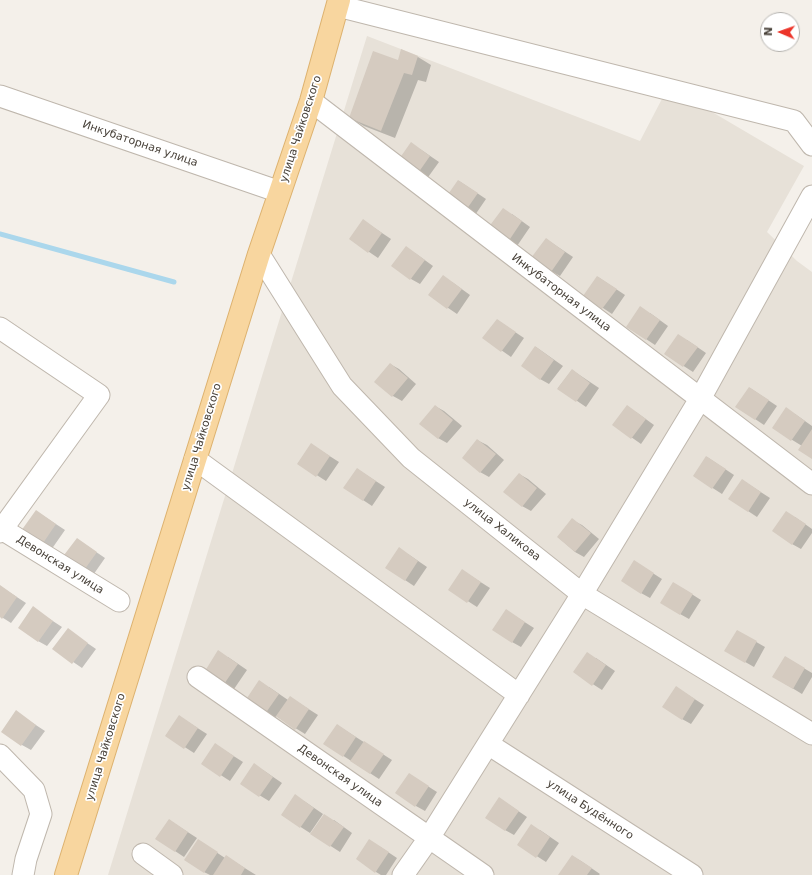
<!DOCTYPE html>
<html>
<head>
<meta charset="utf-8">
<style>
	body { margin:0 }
	#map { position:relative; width:812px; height:875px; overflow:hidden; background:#f4f0ea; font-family:"DejaVu Sans",sans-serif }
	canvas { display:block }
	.north { position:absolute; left:760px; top:12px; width:40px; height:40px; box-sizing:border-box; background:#fff; border:1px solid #b5b3af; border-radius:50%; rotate:272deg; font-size:11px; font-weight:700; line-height:16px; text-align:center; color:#474038 }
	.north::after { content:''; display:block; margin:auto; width:14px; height:18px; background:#ec3429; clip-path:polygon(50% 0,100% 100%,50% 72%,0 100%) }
</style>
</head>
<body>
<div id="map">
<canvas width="812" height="875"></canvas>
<div class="north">N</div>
</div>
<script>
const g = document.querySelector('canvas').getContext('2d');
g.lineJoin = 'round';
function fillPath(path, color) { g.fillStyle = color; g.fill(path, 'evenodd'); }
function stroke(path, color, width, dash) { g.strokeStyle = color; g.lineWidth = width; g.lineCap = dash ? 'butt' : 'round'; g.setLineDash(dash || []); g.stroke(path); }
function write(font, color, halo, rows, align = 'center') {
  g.font = font + ' "DejaVu Sans",sans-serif'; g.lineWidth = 3.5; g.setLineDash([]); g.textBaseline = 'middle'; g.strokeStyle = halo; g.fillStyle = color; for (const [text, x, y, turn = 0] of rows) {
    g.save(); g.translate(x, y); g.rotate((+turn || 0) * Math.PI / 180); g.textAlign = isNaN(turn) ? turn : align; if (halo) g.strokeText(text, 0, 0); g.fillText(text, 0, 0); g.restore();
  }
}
fillPath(new Path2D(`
	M 367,36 L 640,141 L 664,95 L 707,109 L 804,166 L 767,232 L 797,261 L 812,272 L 812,875 L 108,875 Z`), '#e7e1d8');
fillPath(new Path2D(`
	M 418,57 L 431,65 L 426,82 L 418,80 L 395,138 L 364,126 L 350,118 L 398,61 Z
	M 420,149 L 439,162 L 426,180 L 417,175 Z
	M 459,181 L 486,199 L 473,218 L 464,212 Z
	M 512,214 L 530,227 L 517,246 L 508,241 Z
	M 364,221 L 391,239 L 378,258 L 350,239 Z
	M 546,239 L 573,257 L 560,276 L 551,271 Z
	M 415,253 L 433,266 L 420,284 L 411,279 Z
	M 598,277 L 625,295 L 612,314 L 585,296 Z
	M 452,282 L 470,295 L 457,314 L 429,295 Z
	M 650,313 L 668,326 L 655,345 L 646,339 Z
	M 497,320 L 524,338 L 511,357 L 484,338 Z
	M 687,340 L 706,353 L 693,372 L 665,354 Z
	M 536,347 L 563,366 L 549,384 L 540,379 Z
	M 390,364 L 399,369 L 416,384 L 402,401 L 393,396 Z
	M 572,370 L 599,388 L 586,407 L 558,388 Z
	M 750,388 L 777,406 L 764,425 L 737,407 Z
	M 435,406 L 444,411 L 462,426 L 447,443 L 438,438 Z
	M 636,412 L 654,425 L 641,444 L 614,425 Z
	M 795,414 L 812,426 L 812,458 L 802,446 L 773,428 Z
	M 477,440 L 487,445 L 504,460 L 489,477 L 480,472 Z
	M 320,450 L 339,462 L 326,481 L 298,463 Z
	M 707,457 L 734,475 L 722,494 L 694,476 Z
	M 357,469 L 385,487 L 372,506 L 363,500 Z
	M 519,474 L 528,479 L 546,494 L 531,511 L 522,506 Z
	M 742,480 L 770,498 L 757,517 L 748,511 Z
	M 36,511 L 65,530 L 51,550 L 42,545 Z
	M 795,517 L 812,529 L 812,533 L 801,549 L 792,544 Z
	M 572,520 L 582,525 L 599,539 L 584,557 L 575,552 L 558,537 Z
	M 77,539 L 105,558 L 91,578 L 82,573 Z
	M 408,554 L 427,567 L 414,586 L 405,580 Z
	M 643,567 L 662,579 L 650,598 L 641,593 Z
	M 471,576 L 490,588 L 477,607 L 449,589 Z
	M 0,586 L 26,603 L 11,623 L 0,616 Z
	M 682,588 L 701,600 L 689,619 L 680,614 Z
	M 33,608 L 62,627 L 47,646 L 38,641 Z
	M 515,616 L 534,628 L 521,647 L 512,642 Z
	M 68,630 L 96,649 L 82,668 L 54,649 Z
	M 737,631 L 765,647 L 754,667 L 726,651 Z
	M 228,657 L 247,670 L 234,689 L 225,683 Z
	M 785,657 L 812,673 L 812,677 L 802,694 L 774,677 Z
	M 596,658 L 615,671 L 602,690 L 574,672 Z
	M 269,687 L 288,700 L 299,703 L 318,715 L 305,734 L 276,716 L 275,718 L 266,713 Z
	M 685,693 L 704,705 L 691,724 L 682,719 Z
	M 16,712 L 45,731 L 31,750 L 22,745 Z
	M 188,722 L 207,734 L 194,753 L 166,735 Z
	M 337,725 L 392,760 L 379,779 L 325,744 Z
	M 224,750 L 243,762 L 230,781 L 202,763 Z
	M 263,770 L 282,783 L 269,801 L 241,784 Z
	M 418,780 L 437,792 L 425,811 L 416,806 Z
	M 304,801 L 323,814 L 310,833 L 282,815 Z
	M 508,804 L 527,817 L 514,835 L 505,830 Z
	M 169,820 L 197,838 L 184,857 L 157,839 Z
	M 334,820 L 352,833 L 340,852 L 312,834 Z
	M 540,830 L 559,843 L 546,862 L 518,844 Z
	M 207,846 L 225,858 L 235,862 L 256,875 L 210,875 L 204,872 Z
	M 379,846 L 397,858 L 386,875 L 381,875 L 376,872 Z
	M 572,856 L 581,861 L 600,874 L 599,875 L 560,875 Z`), '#0003');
stroke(new Path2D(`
	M 0,234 L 174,282`), '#abd7ec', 5);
fillPath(new Path2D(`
	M 401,49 L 418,56 L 412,75 L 404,73 L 381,131 L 349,118 L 373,51 L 398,60 Z
	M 411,142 L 430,156 L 416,176 L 397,162 Z
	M 458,180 L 478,193 L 464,213 L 444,200 Z
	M 503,208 L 522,221 L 508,242 L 488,228 Z
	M 363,219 L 382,233 L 368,253 L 349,239 Z
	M 546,238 L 565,252 L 551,272 L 531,258 Z
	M 406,246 L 425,260 L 410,280 L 391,266 Z
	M 443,275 L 462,289 L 447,309 L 428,295 Z
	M 597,276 L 617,289 L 602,309 L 583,296 Z
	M 640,306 L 660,320 L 646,340 L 626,327 Z
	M 497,319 L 516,332 L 501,352 L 482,338 Z
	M 678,334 L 698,347 L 683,367 L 664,354 Z
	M 535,346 L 554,360 L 540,380 L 521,366 Z
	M 390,363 L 408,378 L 392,397 L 374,382 Z
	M 572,369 L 590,383 L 576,402 L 557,389 Z
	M 749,387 L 769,400 L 755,420 L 735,407 Z
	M 435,405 L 453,420 L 438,439 L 419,424 Z
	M 627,405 L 646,419 L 631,439 L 612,425 Z
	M 786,407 L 805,421 L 791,441 L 772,428 Z
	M 812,429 L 812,459 L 798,450 Z
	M 477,439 L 496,454 L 480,473 L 462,458 Z
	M 311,443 L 330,456 L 316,477 L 297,464 Z
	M 706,456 L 726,469 L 712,489 L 693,476 Z
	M 357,468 L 376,481 L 363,501 L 343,488 Z
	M 519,473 L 537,488 L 522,507 L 503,492 Z
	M 742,479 L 761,492 L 748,512 L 728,499 Z
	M 36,510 L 56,524 L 41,546 L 21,531 Z
	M 786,511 L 806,524 L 792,545 L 772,531 Z
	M 572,518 L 591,533 L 575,552 L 557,537 Z
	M 77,538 L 97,552 L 82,573 L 61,559 Z
	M 399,547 L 418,561 L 405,581 L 385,568 Z
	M 634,560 L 654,573 L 641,594 L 621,581 Z
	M 462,569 L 481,582 L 467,603 L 448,590 Z
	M 673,582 L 693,594 L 680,615 L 660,603 Z
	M 0,585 L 17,597 L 2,619 L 0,617 Z
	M 33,606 L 53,621 L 38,642 L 18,628 Z
	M 506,609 L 525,622 L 512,643 L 492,630 Z
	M 68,628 L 88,643 L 72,664 L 52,649 Z
	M 737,630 L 757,641 L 745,663 L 724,651 Z
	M 218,650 L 238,664 L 224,684 L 205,671 Z
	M 587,652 L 606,665 L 592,686 L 573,672 Z
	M 785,656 L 805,668 L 793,689 L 772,677 Z
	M 259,680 L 279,694 L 265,714 L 245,701 Z
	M 676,686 L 695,699 L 682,720 L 662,707 Z
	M 290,696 L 309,709 L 295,730 L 276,716 Z
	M 16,710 L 36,725 L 21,746 L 1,732 Z
	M 179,715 L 198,728 L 184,749 L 165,736 Z
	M 337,724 L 356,737 L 343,757 L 323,744 Z
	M 364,741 L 384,754 L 370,774 L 350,761 Z
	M 215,743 L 234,756 L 220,777 L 201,764 Z
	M 254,763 L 273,777 L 259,797 L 240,784 Z
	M 409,773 L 429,786 L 415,807 L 395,793 Z
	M 295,794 L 314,808 L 300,828 L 281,815 Z
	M 499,797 L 519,811 L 505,831 L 485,818 Z
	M 324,814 L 344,827 L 330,847 L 310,834 Z
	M 169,819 L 188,832 L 175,852 L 155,839 Z
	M 531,824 L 550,837 L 536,858 L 517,845 Z
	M 198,839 L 218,852 L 204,873 L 184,860 Z
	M 369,839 L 389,852 L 375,873 L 356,859 Z
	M 226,855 L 245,868 L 241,875 L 213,875 Z
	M 572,855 L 592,868 L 587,875 L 558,875 Z`), '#d5cbc0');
const minor = new Path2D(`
	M 338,6 L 794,121 L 812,145
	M 0,96 L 280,192
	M 311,101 L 812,484
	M 259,254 L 342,386 L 411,458 L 582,594 L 812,734
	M 0,328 L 99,395 L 0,532
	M 195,459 L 519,695
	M 0,528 L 119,601
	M 198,677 L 483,875
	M 488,744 L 692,875
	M 0,755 L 34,790 L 41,814 L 26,859 L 23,875
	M 143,854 L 172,875
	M 403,875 L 429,838 L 582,594 L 700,399 L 812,196`);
const major = new Path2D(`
	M 66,875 L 259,254 L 311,101 L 339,0`);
stroke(minor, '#bfb7ad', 23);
stroke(major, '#ddb26f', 24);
stroke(minor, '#fff', 21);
stroke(major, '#f8d69f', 22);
write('11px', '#474038', '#fff', [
	["улица Чайковского",301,129,-72],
	["Инкубаторная улица",140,144,19],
	["Инкубаторная улица",561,293,37],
	["улица Чайковского",202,437,-73],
	["улица Халикова",502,530,38],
	["Девонская улица",60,565,32],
	["улица Чайковского",106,747,-73],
	["Девонская улица",340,776,35],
	["улица Будённого",590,810,33]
]);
</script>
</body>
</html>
